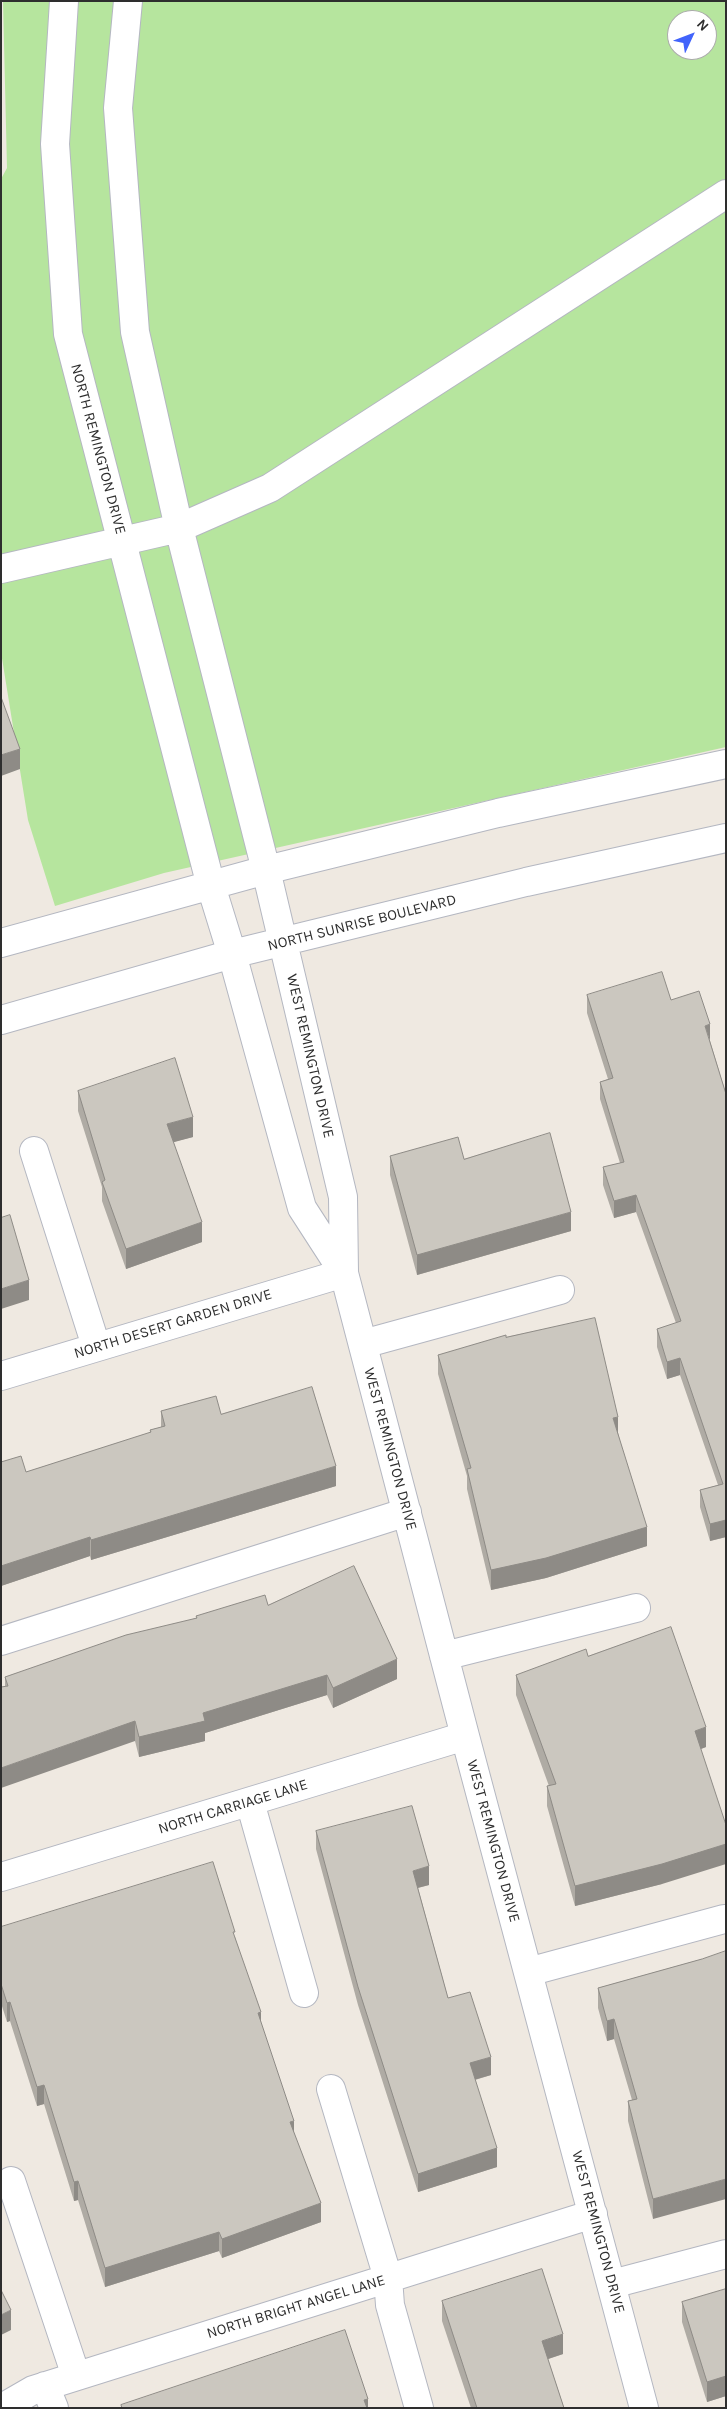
<!DOCTYPE html>
<html>
<head>
<meta charset="utf-8">
<style>
	body { margin:0 }
	#map { position:relative; width:727px; height:2409px; overflow:hidden; background:#efe9e1; font-family:Karla,sans-serif }
	canvas { display:block }
	.frame { position:absolute; inset:0; border:2px solid #2e2e2e; pointer-events:none }
	.north { position:absolute; left:667px; top:10px; width:50px; height:50px; box-sizing:border-box; background:#fff; border:1px solid #ababab; border-radius:50%; rotate:47deg; font-size:14px; font-weight:700; line-height:20px; text-align:center; color:#2e2e2e }
	.north::after { content:''; display:block; margin:auto; width:18px; height:22px; background:#4264fb; clip-path:polygon(50% 0,100% 100%,50% 72%,0 100%) }
</style>
</head>
<body>
<div id="map">
<canvas width="727" height="2409"></canvas>
<div class="frame"></div>
<div class="north">N</div>
</div>
<script>
const g = document.querySelector('canvas').getContext('2d');
g.lineJoin = 'round';
function fillPath(path, color) { g.fillStyle = color; g.fill(path, 'evenodd'); }
function stroke(path, color, width, dash) { g.strokeStyle = color; g.lineWidth = width; g.lineCap = dash ? 'butt' : 'round'; g.setLineDash(dash || []); g.stroke(path); }
function write(font, color, halo, rows, align = 'center') {
  g.font = font + ' Karla,sans-serif'; g.lineWidth = 5; g.setLineDash([]); g.textBaseline = 'middle'; g.strokeStyle = halo; g.fillStyle = color; for (const [text, x, y, turn = 0] of rows) {
    g.save(); g.translate(x, y); g.rotate((+turn || 0) * Math.PI / 180); g.textAlign = isNaN(turn) ? turn : align; if (halo) g.strokeText(text, 0, 0); g.fillText(text, 0, 0); g.restore();
  }
}
fillPath(new Path2D(`
	M 3,1 L 726,1 L 726,747 L 164,873 L 55,906 L 28,820 L 1,652 L 1,179 L 7,168 ZM 677,20 L 707,20 L 707,50 L 677,50 Z`), '#b6e59e');
const minor = new Path2D(`
	M 64,1 L 55,144 L 68,334 L 211,886 L 232,954 L 302,1208 L 344,1273
	M 128,1 L 118,108 L 135,332 L 179,528 L 266,870 L 343,1197 L 344,1273 L 465,1736 L 644,2408
	M 1,569 L 179,528 L 270,488 L 726,194
	M 1,943 L 266,870 L 498,813 L 726,764
	M 1,1020 L 232,954 L 526,882 L 726,838
	M 34,1151 L 96,1346
	M 363,1344 L 560,1290
	M 1,1376 L 344,1273
	M 1,1641 L 407,1512
	M 444,1656 L 636,1608
	M 250,1802 L 304,1993
	M 1,1877 L 465,1736
	M 528,1972 L 724,1919
	M 331,2089 L 388,2278 L 390,2305 L 419,2408
	M 11,2181 L 76,2376
	M 612,2284 L 726,2254
	M 45,2386 L 54,2408
	M 2,2408 L 33,2390 L 593,2214`);
stroke(minor, '#b4b7c1', 30);
stroke(minor, '#fff', 28);
fillPath(new Path2D(`
	M 587,995 L 671,1000 L 710,1041 L 726,1094 L 726,1537 L 710,1541 L 700,1507 L 700,1490 L 718,1485 L 680,1375 L 667,1379 L 657,1347 L 657,1329 L 676,1323 L 636,1212 L 614,1218 L 603,1185 L 603,1167 L 620,1163 L 600,1099 L 600,1082 L 608,1079 L 587,1013 Z
	M 78,1091 L 193,1137 L 173,1142 L 202,1242 L 126,1269 L 102,1201 L 102,1187 L 78,1111 Z
	M 390,1156 L 464,1159 L 571,1231 L 417,1275 L 390,1175 Z
	M 506,1337 L 618,1433 L 647,1546 L 546,1578 L 491,1590 L 467,1489 L 467,1476 L 438,1374 L 438,1355 Z
	M 161,1411 L 221,1414 L 336,1486 L 91,1560 L 90,1556 L 1,1586 L 1,1462 L 26,1472 L 150,1433 L 150,1430 L 161,1427 Z
	M 268,1605 L 397,1679 L 333,1708 L 327,1695 L 205,1733 L 205,1741 L 139,1757 L 135,1741 L 5,1686 L 5,1677 L 196,1618 L 196,1616 Z
	M 588,1656 L 706,1747 L 701,1749 L 662,1884 L 575,1906 L 547,1806 L 547,1786 L 549,1786 L 516,1695 L 516,1675 Z
	M 316,1831 L 429,1885 L 418,1888 L 448,1998 L 491,2075 L 475,2080 L 497,2167 L 418,2192 L 358,2005 L 316,1849 Z
	M 1,1927 L 235,1937 L 321,2222 L 222,2258 L 219,2251 L 105,2287 L 78,2200 L 74,2201 L 44,2104 L 37,2106 L 10,2021 L 7,2022 L 1,2003 Z
	M 702,1959 L 653,2219 L 628,2121 L 628,2101 L 632,2100 L 614,2039 L 607,2041 L 598,2008 L 598,1988 Z
	M 726,2289 L 726,2396 L 707,2402 L 682,2322 L 682,2302 Z
	M 442,2301 L 563,2354 L 548,2359 L 564,2408 L 471,2408 L 442,2321 Z`), '#afaba4');
fillPath(new Path2D(`
	M 20,749 L 20,769 L 1,776 L 1,755 Z
	M 710,1024 L 710,1041 L 705,1026 Z
	M 193,1117 L 193,1137 L 167,1144 L 167,1124 Z
	M 636,1195 L 636,1212 L 614,1218 L 614,1201 Z
	M 571,1212 L 571,1231 L 417,1275 L 417,1255 Z
	M 202,1222 L 202,1242 L 126,1269 L 126,1249 Z
	M 29,1280 L 29,1300 L 1,1309 L 1,1289 Z
	M 680,1358 L 680,1375 L 667,1379 L 667,1362 Z
	M 618,1417 L 618,1437 L 613,1418 Z
	M 336,1466 L 336,1486 L 91,1560 L 91,1540 Z
	M 726,1520 L 726,1537 L 710,1541 L 710,1524 Z
	M 647,1527 L 647,1546 L 546,1578 L 491,1590 L 491,1570 Z
	M 90,1537 L 90,1556 L 1,1586 L 1,1566 Z
	M 397,1659 L 397,1679 L 333,1708 L 333,1688 Z
	M 327,1675 L 327,1695 L 205,1733 L 205,1741 L 139,1757 L 139,1737 L 203,1713 Z
	M 135,1721 L 135,1741 L 1,1788 L 1,1768 Z
	M 706,1727 L 706,1747 L 695,1751 L 695,1731 Z
	M 726,1844 L 726,1864 L 662,1884 L 575,1906 L 575,1886 Z
	M 429,1866 L 429,1885 L 413,1889 L 413,1871 Z
	M 10,2002 L 10,2021 L 7,2022 L 7,2003 Z
	M 261,2012 L 261,2031 L 258,2013 Z
	M 614,2019 L 614,2039 L 607,2041 L 607,2021 Z
	M 491,2057 L 491,2075 L 470,2081 L 470,2063 Z
	M 44,2085 L 44,2104 L 37,2106 L 37,2087 Z
	M 294,2121 L 294,2140 L 290,2122 Z
	M 497,2148 L 497,2167 L 418,2192 L 418,2174 Z
	M 726,2179 L 726,2199 L 653,2219 L 653,2199 Z
	M 78,2181 L 78,2200 L 74,2201 L 74,2182 Z
	M 321,2203 L 321,2222 L 222,2258 L 222,2239 Z
	M 219,2232 L 219,2251 L 105,2287 L 105,2268 Z
	M 11,2310 L 11,2330 L 1,2335 L 1,2315 Z
	M 563,2334 L 563,2354 L 542,2361 L 542,2341 Z
	M 726,2376 L 726,2396 L 707,2402 L 707,2382 Z
	M 368,2399 L 368,2408 L 364,2408 L 364,2400 Z`), '#8e8b86');
const building = new Path2D(`
	M 1,697 L 20,749 L 1,755 Z
	M 662,972 L 671,1000 L 699,991 L 710,1024 L 705,1026 L 726,1094 L 726,1520 L 710,1524 L 700,1490 L 723,1484 L 680,1358 L 667,1362 L 657,1329 L 681,1321 L 636,1195 L 614,1201 L 603,1167 L 624,1162 L 600,1082 L 613,1078 L 587,995 Z
	M 175,1058 L 193,1117 L 167,1124 L 202,1222 L 126,1249 L 102,1182 L 105,1180 L 78,1091 Z
	M 550,1133 L 571,1212 L 417,1255 L 390,1156 L 458,1137 L 464,1159 Z
	M 10,1215 L 29,1280 L 1,1289 L 1,1218 Z
	M 595,1318 L 618,1417 L 613,1418 L 647,1527 L 546,1558 L 491,1570 L 467,1469 L 471,1468 L 438,1355 L 506,1335 L 506,1337 Z
	M 312,1387 L 336,1466 L 91,1540 L 90,1537 L 1,1566 L 1,1462 L 21,1456 L 26,1472 L 151,1432 L 150,1430 L 165,1426 L 161,1411 L 216,1396 L 221,1414 Z
	M 354,1566 L 397,1659 L 333,1688 L 327,1675 L 203,1713 L 205,1721 L 139,1737 L 135,1721 L 1,1768 L 1,1687 L 8,1686 L 5,1677 L 126,1635 L 197,1618 L 196,1616 L 265,1595 L 268,1605 Z
	M 671,1627 L 706,1727 L 695,1731 L 726,1825 L 726,1844 L 662,1864 L 575,1886 L 547,1786 L 556,1784 L 516,1675 L 586,1649 L 588,1656 Z
	M 412,1806 L 429,1866 L 413,1871 L 448,1998 L 470,1992 L 491,2057 L 470,2063 L 497,2148 L 418,2174 L 358,1987 L 316,1831 Z
	M 213,1862 L 235,1932 L 233,1932 L 261,2012 L 258,2013 L 294,2121 L 290,2122 L 321,2203 L 222,2239 L 219,2232 L 105,2268 L 78,2181 L 74,2182 L 44,2085 L 37,2087 L 10,2002 L 7,2003 L 1,1984 L 1,1927 Z
	M 726,1951 L 726,2179 L 653,2199 L 628,2101 L 637,2099 L 614,2019 L 607,2021 L 598,1988 L 702,1959 Z
	M 542,2269 L 563,2334 L 542,2341 L 564,2408 L 477,2408 L 442,2301 Z
	M 726,2289 L 726,2376 L 707,2382 L 682,2302 Z
	M 1,2290 L 11,2310 L 1,2315 Z
	M 345,2330 L 368,2399 L 364,2400 L 367,2408 L 122,2408 L 121,2405 Z`);
fillPath(building, '#cbc7bf');
stroke(building, '#8e8b86', 1);
write('15px', '#2e2e2e', '#fff', [
	["NORTH REMINGTON DRIVE",98,449,75],
	["NORTH SUNRISE BOULEVARD",362,923,-14],
	["WEST REMINGTON DRIVE",310,1056,77],
	["NORTH DESERT GARDEN DRIVE",173,1324,-17],
	["WEST REMINGTON DRIVE",390,1449,75],
	["NORTH CARRIAGE LANE",233,1807,-17],
	["WEST REMINGTON DRIVE",493,1841,75],
	["WEST REMINGTON DRIVE",598,2232,75],
	["NORTH BRIGHT ANGEL LANE",296,2307,-17]
]);
</script>
</body>
</html>
